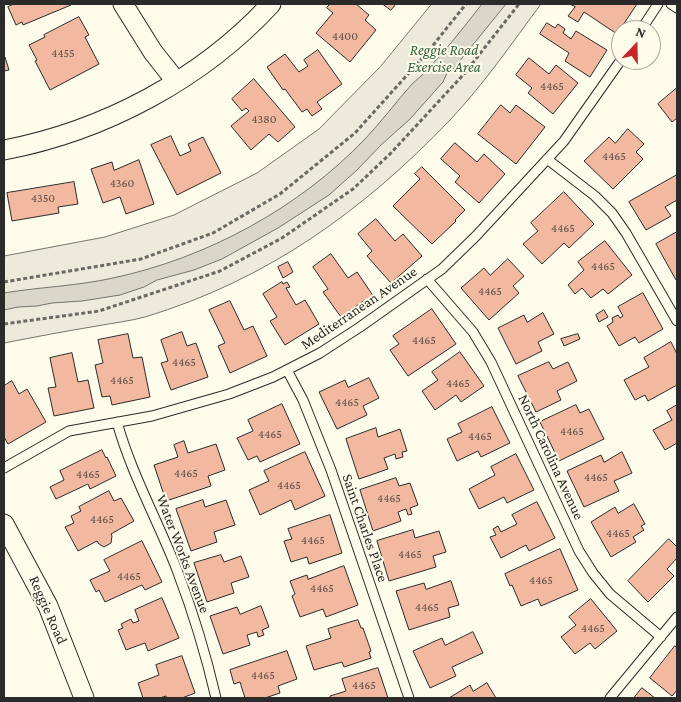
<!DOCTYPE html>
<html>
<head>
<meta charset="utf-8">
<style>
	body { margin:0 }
	#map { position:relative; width:681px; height:702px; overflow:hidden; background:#fdfbea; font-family:"Crimson Pro",serif }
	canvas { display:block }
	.frame { position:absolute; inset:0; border:5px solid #2b2b2b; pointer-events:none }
	.north { position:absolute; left:611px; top:20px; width:50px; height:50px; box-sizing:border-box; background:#fdfbea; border:1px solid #a9a89e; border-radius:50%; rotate:21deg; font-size:14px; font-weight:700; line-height:20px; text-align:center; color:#2b2b2b }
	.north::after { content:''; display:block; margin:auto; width:18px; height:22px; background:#c62828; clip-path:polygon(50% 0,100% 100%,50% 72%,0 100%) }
</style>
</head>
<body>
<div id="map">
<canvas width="681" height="702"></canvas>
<div class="frame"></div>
<div class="north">N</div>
</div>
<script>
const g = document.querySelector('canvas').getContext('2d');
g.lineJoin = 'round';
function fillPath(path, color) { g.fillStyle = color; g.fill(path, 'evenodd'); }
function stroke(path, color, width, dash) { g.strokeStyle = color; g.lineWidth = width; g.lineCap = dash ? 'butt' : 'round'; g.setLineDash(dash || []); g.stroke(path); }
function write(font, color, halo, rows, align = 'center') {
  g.font = font + ' "Crimson Pro",serif'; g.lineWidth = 4; g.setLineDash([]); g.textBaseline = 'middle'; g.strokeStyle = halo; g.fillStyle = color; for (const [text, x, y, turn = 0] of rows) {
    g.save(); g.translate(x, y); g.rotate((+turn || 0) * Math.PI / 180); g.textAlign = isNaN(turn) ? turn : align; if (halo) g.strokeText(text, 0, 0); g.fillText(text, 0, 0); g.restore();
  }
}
const green = new Path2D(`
	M 432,4 L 541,4 C 512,43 484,84 450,120 C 363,211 267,280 145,317 C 130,321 113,323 97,326 C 66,331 35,337 4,343 L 4,256 L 105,237 L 174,215 L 257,173 L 319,129 L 380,67 Z`);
fillPath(green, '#ecebdb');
stroke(green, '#74746e', 1);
const water = new Path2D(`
	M 482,4 L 506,4 L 454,68 L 447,73 L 443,82 L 410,119 L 381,145 L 357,170 L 329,195 L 278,228 L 222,259 L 194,270 L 157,280 L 144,287 L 120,295 L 82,301 L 52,303 L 37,306 L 18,307 L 4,310 L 4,293 C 40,287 77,286 113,278 C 207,258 299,208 365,139 C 382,121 396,102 412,84 C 417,79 422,76 426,71 C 446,50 464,27 482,4 Z`);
fillPath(water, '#d8d7c9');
stroke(water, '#74746e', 1);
const building = new Path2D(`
	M 14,4 L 71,4 L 71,5 L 23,25 L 22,22 L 16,25 L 8,7 Z
	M 330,4 L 356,4 L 369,15 L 365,20 L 376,30 L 350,62 L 316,33 L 333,13 L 327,8 Z
	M 383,4 L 396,4 L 391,10 Z
	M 570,4 L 637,4 L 617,34 L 584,12 L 578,22 L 568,16 L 575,7 Z
	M 79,17 L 89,35 L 85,37 L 99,64 L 50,90 L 35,61 L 37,60 L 29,45 L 45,37 L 44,35 Z
	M 547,23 L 555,28 L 558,24 L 565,29 L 563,33 L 571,39 L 576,31 L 607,50 L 590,77 L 565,61 L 569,53 L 540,34 Z
	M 318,50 L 342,84 L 317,102 L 322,109 L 312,116 L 307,109 L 302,112 L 285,89 L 283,90 L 267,67 L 285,54 L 299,72 L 308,66 L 304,60 Z
	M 4,57 L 5,57 L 9,70 L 4,71 Z
	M 529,58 L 549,74 L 556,65 L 578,83 L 553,114 L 528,93 L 532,88 L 516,75 Z
	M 254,79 L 295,127 L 278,142 L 269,134 L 251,150 L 231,126 L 249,111 L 246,108 L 242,111 L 232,99 Z
	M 677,88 L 677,118 L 672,122 L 658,104 Z
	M 501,105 L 510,113 L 516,105 L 545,127 L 516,164 L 478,134 Z
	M 628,129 L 644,144 L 636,152 L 643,159 L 613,189 L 584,161 L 609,137 L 615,143 Z
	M 171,136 L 180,156 L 191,151 L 188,144 L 203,137 L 221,173 L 177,195 L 151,145 Z
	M 455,143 L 477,162 L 484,154 L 505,174 L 479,203 L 455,182 L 460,176 L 441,159 Z
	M 139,160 L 154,204 L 126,214 L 120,197 L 103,203 L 91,169 L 112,162 L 114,170 Z
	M 422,167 L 465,210 L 455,220 L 456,221 L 432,244 L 393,206 L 420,179 L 415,174 Z
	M 677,175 L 677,200 L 665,207 L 671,216 L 646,230 L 629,202 Z
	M 74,182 L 78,204 L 58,207 L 59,213 L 12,221 L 7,193 Z
	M 564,192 L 594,224 L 569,248 L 564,243 L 542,264 L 523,244 L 538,231 L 531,223 Z
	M 376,219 L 395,241 L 403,234 L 422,256 L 391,283 L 367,256 L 372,251 L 358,234 Z
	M 677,232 L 677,279 L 676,280 L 656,244 Z
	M 605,241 L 632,275 L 608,294 L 603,289 L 591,298 L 582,288 L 575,294 L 568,285 L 584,270 L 578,262 Z
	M 331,254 L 348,278 L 357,272 L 376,300 L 369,305 L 365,300 L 341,317 L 323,292 L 328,289 L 313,267 Z
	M 508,259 L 524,276 L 513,286 L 519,293 L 489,320 L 461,288 L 484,268 L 490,275 Z
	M 288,262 L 293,272 L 283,278 L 278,267 Z
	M 282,282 L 283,284 L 287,282 L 290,287 L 286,288 L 296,305 L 305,300 L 319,324 L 285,345 L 270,321 L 277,317 L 263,294 Z
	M 643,293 L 663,329 L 639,343 L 635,337 L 619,346 L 607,326 L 613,322 L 612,318 L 618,315 L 620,318 L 623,316 L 618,307 Z
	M 230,301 L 244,330 L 253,326 L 267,356 L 230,373 L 218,346 L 225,343 L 209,310 Z
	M 432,309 L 456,344 L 408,376 L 390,350 L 399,344 L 393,336 Z
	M 604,310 L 608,317 L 599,322 L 596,315 Z
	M 543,313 L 554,334 L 538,342 L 542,351 L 516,364 L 498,328 L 524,315 L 527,322 Z
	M 182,332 L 187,346 L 196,343 L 208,377 L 171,390 L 161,363 L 168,361 L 161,340 Z
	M 128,334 L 133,358 L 142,357 L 150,397 L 112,405 L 110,396 L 102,397 L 95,365 L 103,363 L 98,340 Z
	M 578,334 L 580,339 L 564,346 L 561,339 Z
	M 671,342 L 677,354 L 677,385 L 648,401 L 645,395 L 635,400 L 624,380 L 649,367 L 644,358 Z
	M 460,352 L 484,386 L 461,402 L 456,395 L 435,410 L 422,391 L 438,380 L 432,372 Z
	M 72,353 L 78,382 L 88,380 L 94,408 L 54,416 L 48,388 L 56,387 L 50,358 Z
	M 549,362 L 553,369 L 568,362 L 577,381 L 557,391 L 561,400 L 536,412 L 518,376 Z
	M 369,378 L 379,398 L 363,406 L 367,415 L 337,429 L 319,392 L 345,380 L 348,387 Z
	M 12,381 L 19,394 L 27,389 L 46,422 L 8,444 L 4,437 L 4,386 Z
	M 282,404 L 300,444 L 260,462 L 257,456 L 248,460 L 237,438 L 253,431 L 248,420 Z
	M 576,405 L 580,413 L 589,409 L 604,439 L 559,461 L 540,422 Z
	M 677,405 L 677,443 L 665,450 L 653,430 L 672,420 L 667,411 Z
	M 492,407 L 510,443 L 481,457 L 478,451 L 457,461 L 447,439 L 462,432 L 458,424 Z
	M 376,428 L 378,437 L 400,429 L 407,451 L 402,452 L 403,457 L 396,459 L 395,454 L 384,458 L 388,469 L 359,479 L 346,439 Z
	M 184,441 L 188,453 L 216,444 L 225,470 L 208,476 L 211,486 L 166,501 L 154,465 L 178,457 L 174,445 Z
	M 102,450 L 106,458 L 107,457 L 116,476 L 90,489 L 88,484 L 56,499 L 50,487 L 64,480 L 60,471 Z
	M 305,452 L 325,496 L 295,510 L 291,500 L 260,515 L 249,490 L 269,481 L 264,471 Z
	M 622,452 L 632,473 L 614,481 L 619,491 L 584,507 L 567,471 L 601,455 L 604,462 Z
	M 516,454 L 534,490 L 507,503 L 504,497 L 479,509 L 469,489 L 495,475 L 491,467 Z
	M 396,478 L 399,486 L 410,483 L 418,505 L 410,508 L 412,514 L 408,515 L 406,509 L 398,512 L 401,521 L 373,531 L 360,490 Z
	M 109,491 L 114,501 L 121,498 L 134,521 L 111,534 L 112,536 L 111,543 L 104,547 L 99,544 L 97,541 L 78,551 L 65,527 L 74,523 L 71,516 L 81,511 L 79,507 Z
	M 203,500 L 205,507 L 226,500 L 235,525 L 214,532 L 217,542 L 191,551 L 176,509 Z
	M 537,502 L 555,538 L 529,551 L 526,545 L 501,558 L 490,537 L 496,535 L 493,529 L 498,526 L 501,532 L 517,524 L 512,515 Z
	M 634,504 L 645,524 L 641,526 L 644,530 L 633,537 L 636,542 L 611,557 L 591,522 L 615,507 L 618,513 Z
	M 330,515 L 342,553 L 309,564 L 307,557 L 291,562 L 284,541 L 292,539 L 288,529 Z
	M 413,530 L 415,538 L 439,531 L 446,552 L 433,556 L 436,567 L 389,581 L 377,541 Z
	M 669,539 L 677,547 L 677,558 L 667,569 L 674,576 L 648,602 L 628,581 Z
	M 142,541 L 162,582 L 145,590 L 142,585 L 105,602 L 99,590 L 96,592 L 90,580 L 110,571 L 104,560 Z
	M 560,549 L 578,590 L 541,606 L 538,599 L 521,606 L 512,585 L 510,586 L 505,574 Z
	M 221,555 L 224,562 L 241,556 L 249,577 L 231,583 L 234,593 L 207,602 L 194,563 Z
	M 344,566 L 358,605 L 326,617 L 323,609 L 300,617 L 292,596 L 295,594 L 290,581 L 307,575 L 308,579 Z
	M 451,581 L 459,605 L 448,608 L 450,617 L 409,630 L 396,591 L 424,583 L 426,589 Z
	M 162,598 L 179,638 L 148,651 L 145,643 L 126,650 L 118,630 L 123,628 L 121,624 L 131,619 L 133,623 L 139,621 L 135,610 Z
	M 591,599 L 617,631 L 595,649 L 590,643 L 575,654 L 561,637 L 576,625 L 569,617 Z
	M 261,606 L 269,627 L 262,630 L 264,635 L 258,637 L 257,632 L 247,635 L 250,645 L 223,654 L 210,616 L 237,607 L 240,614 Z
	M 358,620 L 361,628 L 363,628 L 371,651 L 369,652 L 371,658 L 344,667 L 342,662 L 314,670 L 306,646 L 331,638 L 328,629 Z
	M 473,632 L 483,653 L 452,667 L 456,676 L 430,688 L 413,651 L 442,638 L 445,645 Z
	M 675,646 L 677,648 L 677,690 L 672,696 L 650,678 Z
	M 287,651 L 297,679 L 278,686 L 280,693 L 265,698 L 245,698 L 240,682 L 234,684 L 230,670 Z
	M 182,656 L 195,693 L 182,698 L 167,698 L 166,696 L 160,698 L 143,698 L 138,683 L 159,675 L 156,665 Z
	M 378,668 L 388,698 L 330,698 L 330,696 L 346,691 L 342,679 Z
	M 487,683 L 496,698 L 449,698 L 470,685 L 473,691 Z
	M 642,688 L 655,698 L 634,698 Z`);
fillPath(building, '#f2b8a0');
stroke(building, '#2b2b2b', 1);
const lane = new Path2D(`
	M 671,4 L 677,8
	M 641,30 L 658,4
	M 547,159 L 595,196 L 612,213 L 626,233 L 677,321
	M 427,279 L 473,332 L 491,362 L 579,551 L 593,573 L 610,594 L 661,637
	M 287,370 L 303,400 L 331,470 L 409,698
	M 117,422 C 131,473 158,521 177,570 C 193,612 206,655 216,698
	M 4,468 L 69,431 L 152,416 L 229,394 L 273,377 L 320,353 L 360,327 L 442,269 L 476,236 L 564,141 L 621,60
	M 610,698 L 677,617`);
const street = new Path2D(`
	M 123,4 L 153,52 L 176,81
	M 4,150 C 104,131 202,79 271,4
	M 4,524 L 48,606 L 84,698`);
stroke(lane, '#2b2b2b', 11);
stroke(street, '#2b2b2b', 21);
stroke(new Path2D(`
	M 4,282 L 141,259 L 213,233 L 280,194 L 355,133 L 426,54 L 466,4
	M 4,324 L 99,311 L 220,271 L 282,238 L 353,189 L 390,154 L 464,74 L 519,4`), '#6a6964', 3, [4, 2.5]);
stroke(lane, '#fdfbea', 9);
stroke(street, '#fdfbea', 19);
write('12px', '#5d4e48', null, [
	["4400",345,36],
	["4455",63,53],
	["4465",552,86],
	["4380",264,119],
	["4465",614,156],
	["4360",122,183],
	["4350",43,198],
	["4465",563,228],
	["4465",603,266],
	["4465",490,291],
	["4465",424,340],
	["4465",184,362],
	["4465",122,380],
	["4465",458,383],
	["4465",347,402],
	["4465",572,431],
	["4465",270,434],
	["4465",480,436],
	["4465",186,473],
	["4465",88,474],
	["4465",596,477],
	["4465",289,485],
	["4465",389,498],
	["4465",102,519],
	["4465",618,533],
	["4465",313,540],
	["4465",410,554],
	["4465",129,576],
	["4465",541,580],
	["4465",322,588],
	["4465",427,607],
	["4465",593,628],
	["4465",263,675],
	["4465",364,685]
]);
write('italic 15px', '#34623c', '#fdfbea', [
	["Reggie Road",444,50],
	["Exercise Area",444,67]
]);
write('15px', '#2b2b2b', '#fdfbea', [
	["Mediterranean Avenue",359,308,-34],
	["North Carolina Avenue",551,457,65],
	["Saint Charles Place",365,528,71],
	["Water Works Avenue",183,554,69],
	["Reggie Road",48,610,66]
]);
</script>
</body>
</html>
